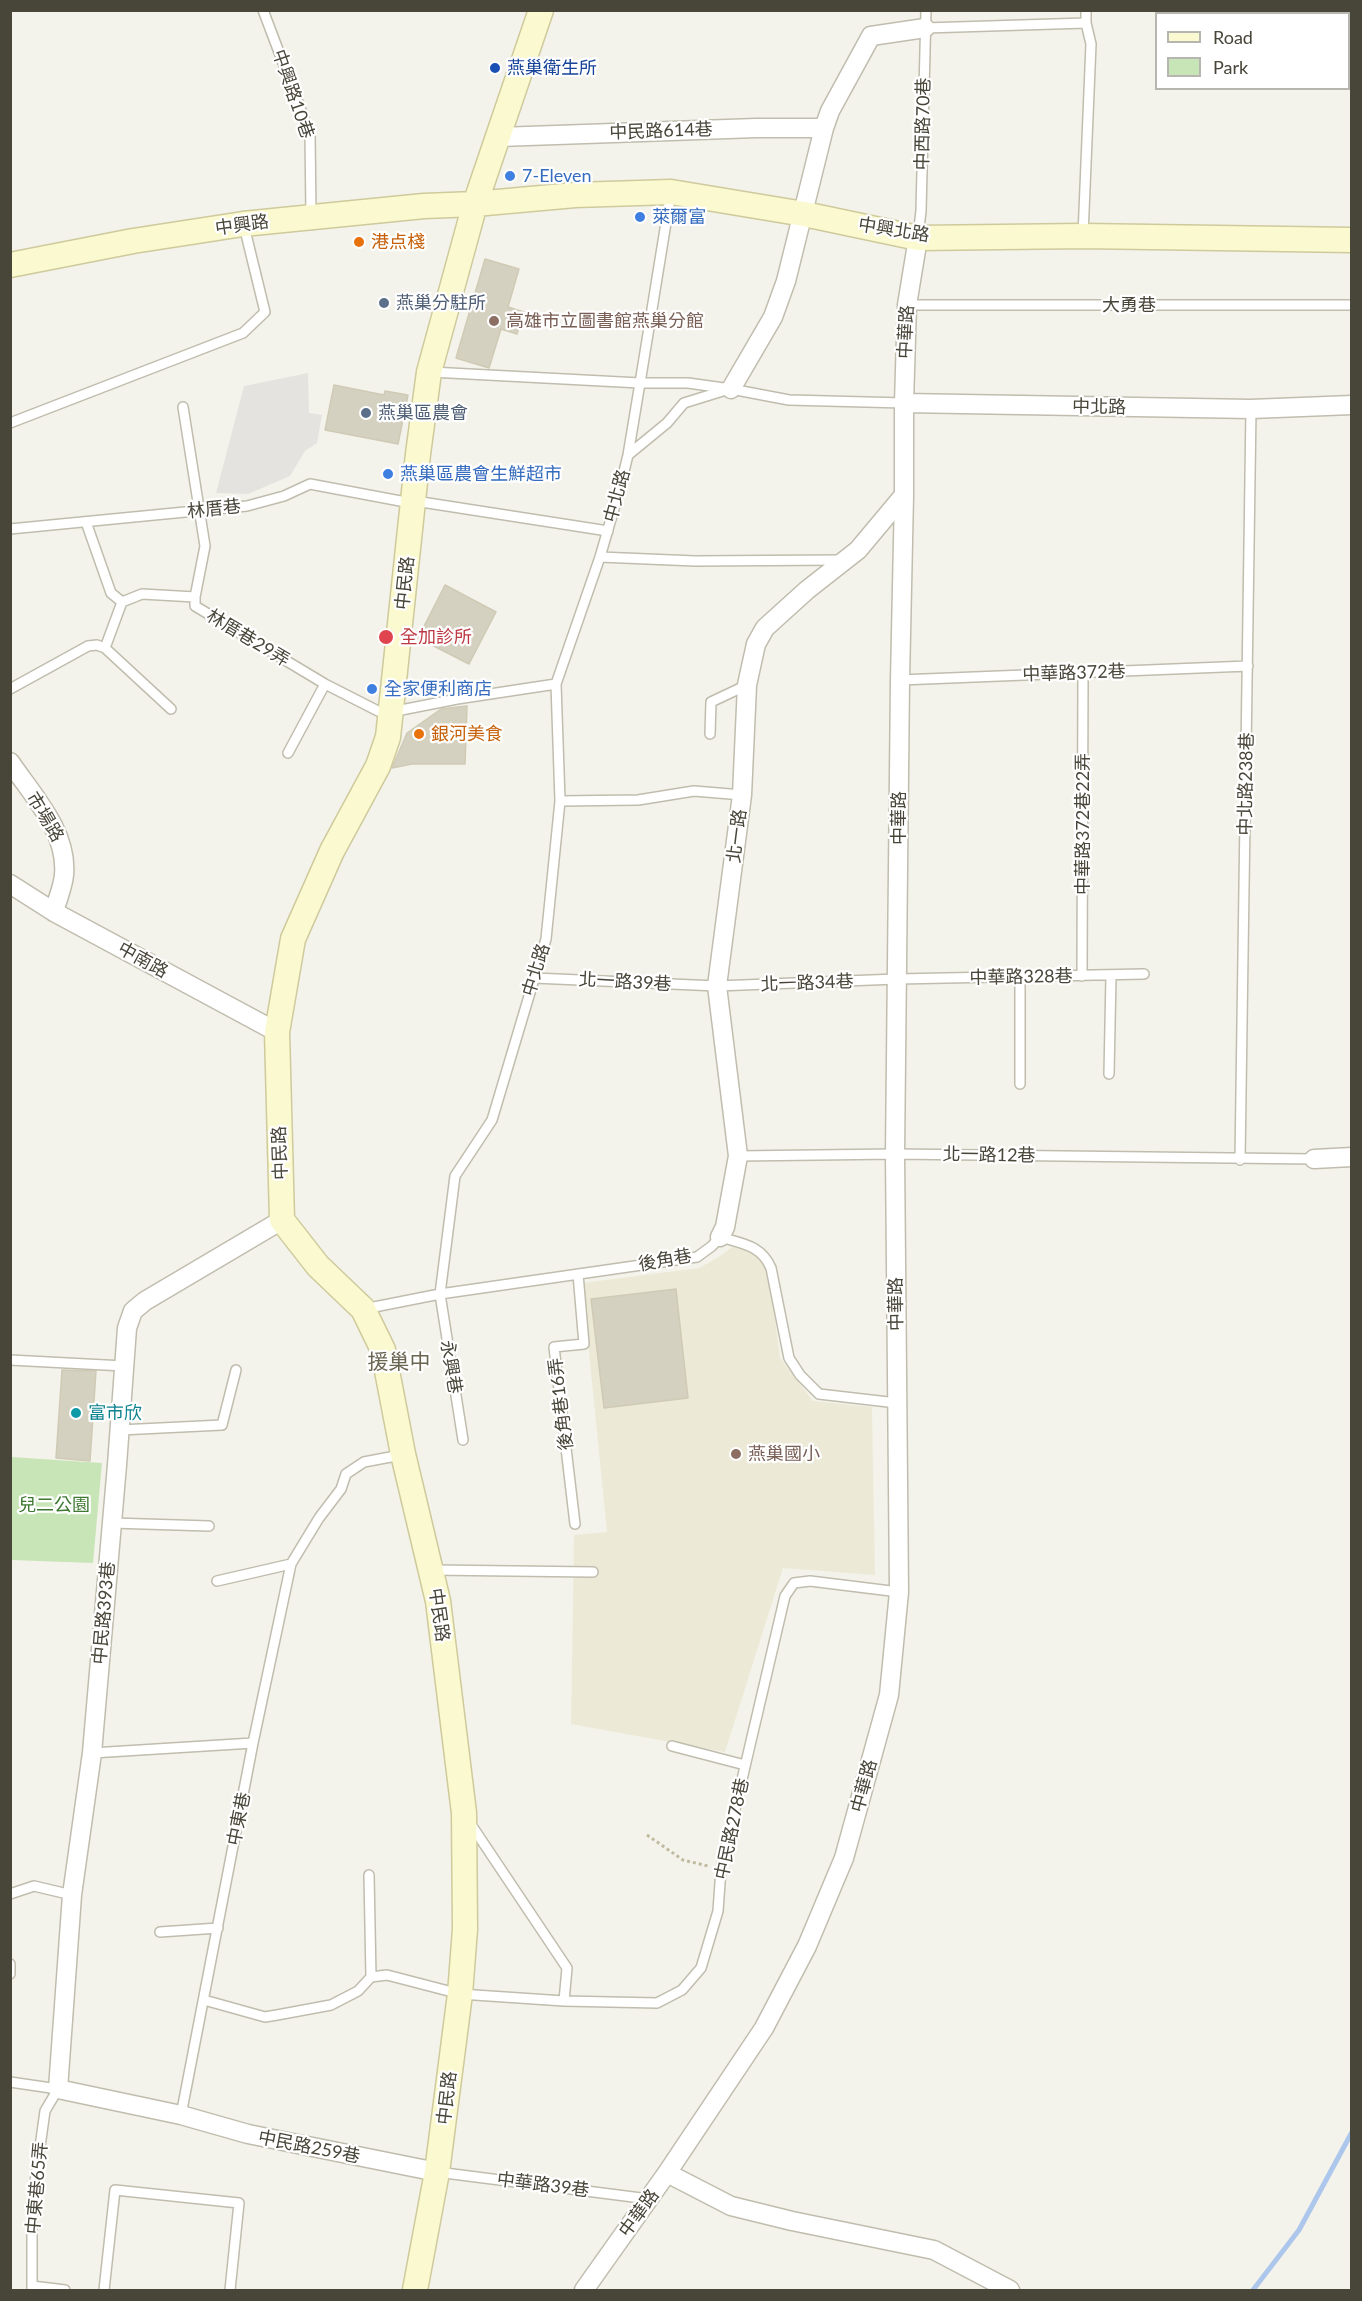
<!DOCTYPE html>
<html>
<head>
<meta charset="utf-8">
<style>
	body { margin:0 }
	#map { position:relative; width:1362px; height:2301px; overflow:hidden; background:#f4f3eb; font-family:Lato,sans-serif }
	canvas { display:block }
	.frame { position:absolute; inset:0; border:12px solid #484539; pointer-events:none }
	.legend { position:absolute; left:1155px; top:12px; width:195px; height:78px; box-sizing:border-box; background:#fff; border:2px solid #b6b5b0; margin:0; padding:8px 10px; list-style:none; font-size:18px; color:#484539 }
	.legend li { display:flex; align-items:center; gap:12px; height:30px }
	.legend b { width:30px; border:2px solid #b6b5b0 }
</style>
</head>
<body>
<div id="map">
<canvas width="1362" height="2301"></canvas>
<div class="frame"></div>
<ul class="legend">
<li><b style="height:8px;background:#fbf9cf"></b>Road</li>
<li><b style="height:16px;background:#c8e5b7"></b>Park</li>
</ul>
</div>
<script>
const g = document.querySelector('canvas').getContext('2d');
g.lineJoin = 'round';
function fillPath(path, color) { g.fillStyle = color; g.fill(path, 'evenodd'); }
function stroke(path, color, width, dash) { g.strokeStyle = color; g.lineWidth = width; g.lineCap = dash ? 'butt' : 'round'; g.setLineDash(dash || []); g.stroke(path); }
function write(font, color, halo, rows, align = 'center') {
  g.font = font + ' Lato,"Noto Sans TC",sans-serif'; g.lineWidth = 4.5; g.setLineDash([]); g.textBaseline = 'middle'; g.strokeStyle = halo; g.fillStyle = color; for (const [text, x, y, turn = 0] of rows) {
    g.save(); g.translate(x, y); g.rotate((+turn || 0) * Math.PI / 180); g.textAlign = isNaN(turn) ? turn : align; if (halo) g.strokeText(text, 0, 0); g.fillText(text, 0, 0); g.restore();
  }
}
fillPath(new Path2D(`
	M 732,1247 L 757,1252 L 768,1263 L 780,1358 L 813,1401 L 872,1407 L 875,1575 L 783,1568 L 725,1752 L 571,1724 L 574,1535 L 607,1532 L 582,1283 L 699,1268 L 719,1257 Z`), '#ecead6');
fillPath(new Path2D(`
	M 11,1457 L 102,1463 L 93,1563 L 11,1560 Z`), '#c8e5b7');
fillPath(new Path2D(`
	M 308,373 L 309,413 L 322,415 L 317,443 L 305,451 L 290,476 L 248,494 L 216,493 L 244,386 Z`), '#e4e3df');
stroke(new Path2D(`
	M 1253,2290 L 1299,2230 L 1352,2132`), '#adc6ec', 5);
const building = new Path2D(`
	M 485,259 L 519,269 L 508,307 L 524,312 L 517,334 L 501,329 L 489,368 L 456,358 Z
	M 334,385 L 384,395 L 385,391 L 408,395 L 398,444 L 325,430 Z
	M 445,585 L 496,612 L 469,664 L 418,638 Z
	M 467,706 L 465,764 L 412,764 L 392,768 L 407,733 L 441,709 Z
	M 676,1289 L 688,1398 L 604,1408 L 591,1299 Z
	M 62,1370 L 96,1371 L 90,1461 L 56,1458 Z`);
fillPath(building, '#d5d1c1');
stroke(building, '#d0cab5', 1.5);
const lane = new Path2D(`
	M 263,10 L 310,134 L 311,215
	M 925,28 L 1086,23
	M 1083,235 L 1091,44 L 1086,23 L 1086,10
	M 918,236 L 921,211 L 926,10
	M 907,305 L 1352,305
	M 431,372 L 640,383 L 671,192
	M 183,407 L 205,546 L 195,597 L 195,606 L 325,684 L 378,711 L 391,712 L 457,699 L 556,684
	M 10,423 L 243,333 L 265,312 L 244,226
	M 628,455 L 667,423 L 684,403 L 726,390
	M 415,501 L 608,531
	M 86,522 L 111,593 L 122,602 L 142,594 L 195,597
	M 10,529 L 247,506 L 284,496 L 310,484 L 411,503
	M 600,557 L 695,561 L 841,560
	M 105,648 L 122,602
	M 900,680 L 1248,666
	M 10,689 L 88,646 L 97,645 L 105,648 L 171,709
	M 710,734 L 711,702 L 747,685
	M 288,753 L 325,684
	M 560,801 L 638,800 L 694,791 L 742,795
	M 1082,976 L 1083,673
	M 534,978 L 717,986 L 897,979 L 1144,974
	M 1020,978 L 1020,1084
	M 1109,1074 L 1111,976
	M 738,1156 L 895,1154 L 1314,1159
	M 1240,1160 L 1251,409
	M 364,1309 L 440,1294 L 697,1257 L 712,1246 L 720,1237 C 743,1244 761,1245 771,1268 L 789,1358 L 800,1375 L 819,1394 L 897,1403
	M 10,1360 L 124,1366
	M 120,1430 L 222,1425 L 236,1370
	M 463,1440 L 440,1294 L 455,1176 L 492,1120 L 546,939 L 560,801 L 556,684 L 600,557 L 620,488 L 628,455 L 640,383 L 688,383 L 731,389 L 789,400 L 904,403
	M 112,1523 L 209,1526
	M 575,1524 L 554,1347 L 584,1344 L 578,1274
	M 432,1570 L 593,1572
	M 217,1581 L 291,1564
	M 672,1746 L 745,1765
	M 92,1753 L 253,1743
	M 470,1823 L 567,1968 L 564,2001
	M 369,1875 L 371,1977
	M 10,1894 L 34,1886 L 72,1895
	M 160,1932 L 218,1928
	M 10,1964 L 10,1974
	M 204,2000 L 265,2017 L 277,2015 L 331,2005 L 358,1991 L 371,1977 L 387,1975 L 460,1994 L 564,2001 L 657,2003 L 682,1990 L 701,1968 L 718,1911 L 721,1869 L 785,1596 L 794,1583 L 810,1581 L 899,1592
	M 10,2082 L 58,2089 L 45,2111 L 32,2204 L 32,2290
	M 181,2115 L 253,1743 L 291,1564 L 319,1518 L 341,1489 L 346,1474 L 364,1462 L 401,1455
	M 437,2172 L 649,2199
	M 32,2286 L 65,2290
	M 104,2290 L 115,2190 L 239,2203 L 230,2290`);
const street = new Path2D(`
	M 499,137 L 756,128 L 824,128
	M 731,389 L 773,317 L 786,281 L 824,128 L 830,111 L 871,36 L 925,28
	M 904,403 L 1251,409 L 1352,405
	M 10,762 C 33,796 68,832 64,875 C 63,887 57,900 54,912
	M 10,884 L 54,912 L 277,1032
	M 1314,1159 L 1352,1157
	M 282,1220 L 145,1301 L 133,1311 L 127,1328 L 117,1465 L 92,1753 L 72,1895 L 58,2089 L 181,2115 L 248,2134 L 437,2172
	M 720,1237 L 725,1227 L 738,1156 L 717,986 L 742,795 L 747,685 L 756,644 L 765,628 L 807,590 L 858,550 L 904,495
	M 667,2173 L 731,2206 L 792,2221 L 934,2250 L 1010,2290
	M 584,2290 L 667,2173 L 764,2028 L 807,1946 L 844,1858 L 889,1695 L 899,1592 L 895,1154 L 900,680 L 904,495 L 904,403 L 907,305 L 918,238`);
const secondary = new Path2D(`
	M 10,265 L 133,241 L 243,224 L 424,206 L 475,204 L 575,195 L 671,192 L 804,214 L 918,238 L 1083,236 L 1352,240
	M 415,2290 L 437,2172 L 460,1994 L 465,1929 L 464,1813 L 438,1601 L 403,1454 L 383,1350 L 363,1309 L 318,1266 L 282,1220 L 277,1032 L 293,939 L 332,851 L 378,766 L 388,737 L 418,454 L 429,372 L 475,204 L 541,10`);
stroke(lane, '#c0bdae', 12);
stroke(street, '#c0bdae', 21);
stroke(secondary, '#ceca9c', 27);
stroke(new Path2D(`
	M 647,1835 L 683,1860 L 708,1866`), '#c0bba0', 3, [3, 3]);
stroke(lane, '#fff', 9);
stroke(street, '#fff', 18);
stroke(secondary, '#fbf9cf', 24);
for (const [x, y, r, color] of [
	[495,68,6,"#1a4fb4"],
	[510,176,6,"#3f7fe0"],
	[640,217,6,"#3f7fe0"],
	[359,242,6,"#e8710a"],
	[384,303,6,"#5c6f8a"],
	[494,321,6,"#8d6e63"],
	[366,413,6,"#5c6f8a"],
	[388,474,6,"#3f7fe0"],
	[386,637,8,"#e0444e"],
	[372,689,6,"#3f7fe0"],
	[419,734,6,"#e8710a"],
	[76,1413,6,"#0f9aa8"],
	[736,1454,6,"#8d6e63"]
]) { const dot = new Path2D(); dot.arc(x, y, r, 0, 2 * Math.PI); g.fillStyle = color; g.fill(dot); stroke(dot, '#fff', 2); }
write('18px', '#164399', '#fff', [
	["燕巢衛生所",507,68]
], 'left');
write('18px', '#484539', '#fff', [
	["中興路10巷",293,94,71],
	["中西路70巷",923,124,-89],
	["中民路614巷",661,131,-2],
	["中興路",242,225,-8],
	["中興北路",894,230,9],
	["大勇巷",1129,305],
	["中華路",906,332,-87],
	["中北路",1099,407,1],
	["中北路",617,496,-75],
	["林厝巷",214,509,-6],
	["中民路",405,583,-84],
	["林厝巷29弄",248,638,31],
	["中華路372巷",1074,673,-2],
	["中北路238巷",1246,784,-89],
	["市場路",45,817,59],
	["中華路",899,818,-90],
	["中華路372巷22弄",1083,824,-90],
	["北一路",737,836,-83],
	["中南路",143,960,29],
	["中北路",536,970,-73],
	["中華路328巷",1021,977,-1],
	["北一路39巷",625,982,3],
	["北一路34巷",807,983,-2],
	["中民路",280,1153,-92],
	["北一路12巷",989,1155,1],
	["後角巷",665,1260,-10],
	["中華路",896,1304,-91],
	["永興巷",451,1367,81],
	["後角巷16弄",561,1404,-97],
	["中民路393巷",104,1613,-85],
	["中民路",439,1615,82],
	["中華路",864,1786,-75],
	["中東巷",239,1819,-79],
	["中民路278巷",732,1829,-78],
	["中民路",447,2098,-83],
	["中民路259巷",309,2147,11],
	["中華路39巷",543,2185,7],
	["中東巷65弄",37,2188,-85],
	["中華路",639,2213,-54]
]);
write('18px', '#366cbe', '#fff', [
	["7-Eleven",522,176],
	["萊爾富",652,217],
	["燕巢區農會生鮮超市",400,474],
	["全家便利商店",384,689]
], 'left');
write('18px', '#c56008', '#fff', [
	["港点棧",371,242],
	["銀河美食",431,734]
], 'left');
write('18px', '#4e5e75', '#fff', [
	["燕巢分駐所",396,303],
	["燕巢區農會",378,413]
], 'left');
write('18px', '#785e54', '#fff', [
	["高雄市立圖書館燕巢分館",506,321],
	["燕巢國小",748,1454]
], 'left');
write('18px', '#be3a42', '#fff', [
	["全加診所",400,637]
], 'left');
write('18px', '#0d838f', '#fff', [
	["富市欣",88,1413]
], 'left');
write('18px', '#3d7730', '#fff', [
	["兒二公園",54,1505]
]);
write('21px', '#6a6551', '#fff', [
	["援巢中",399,1362]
]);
</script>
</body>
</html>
